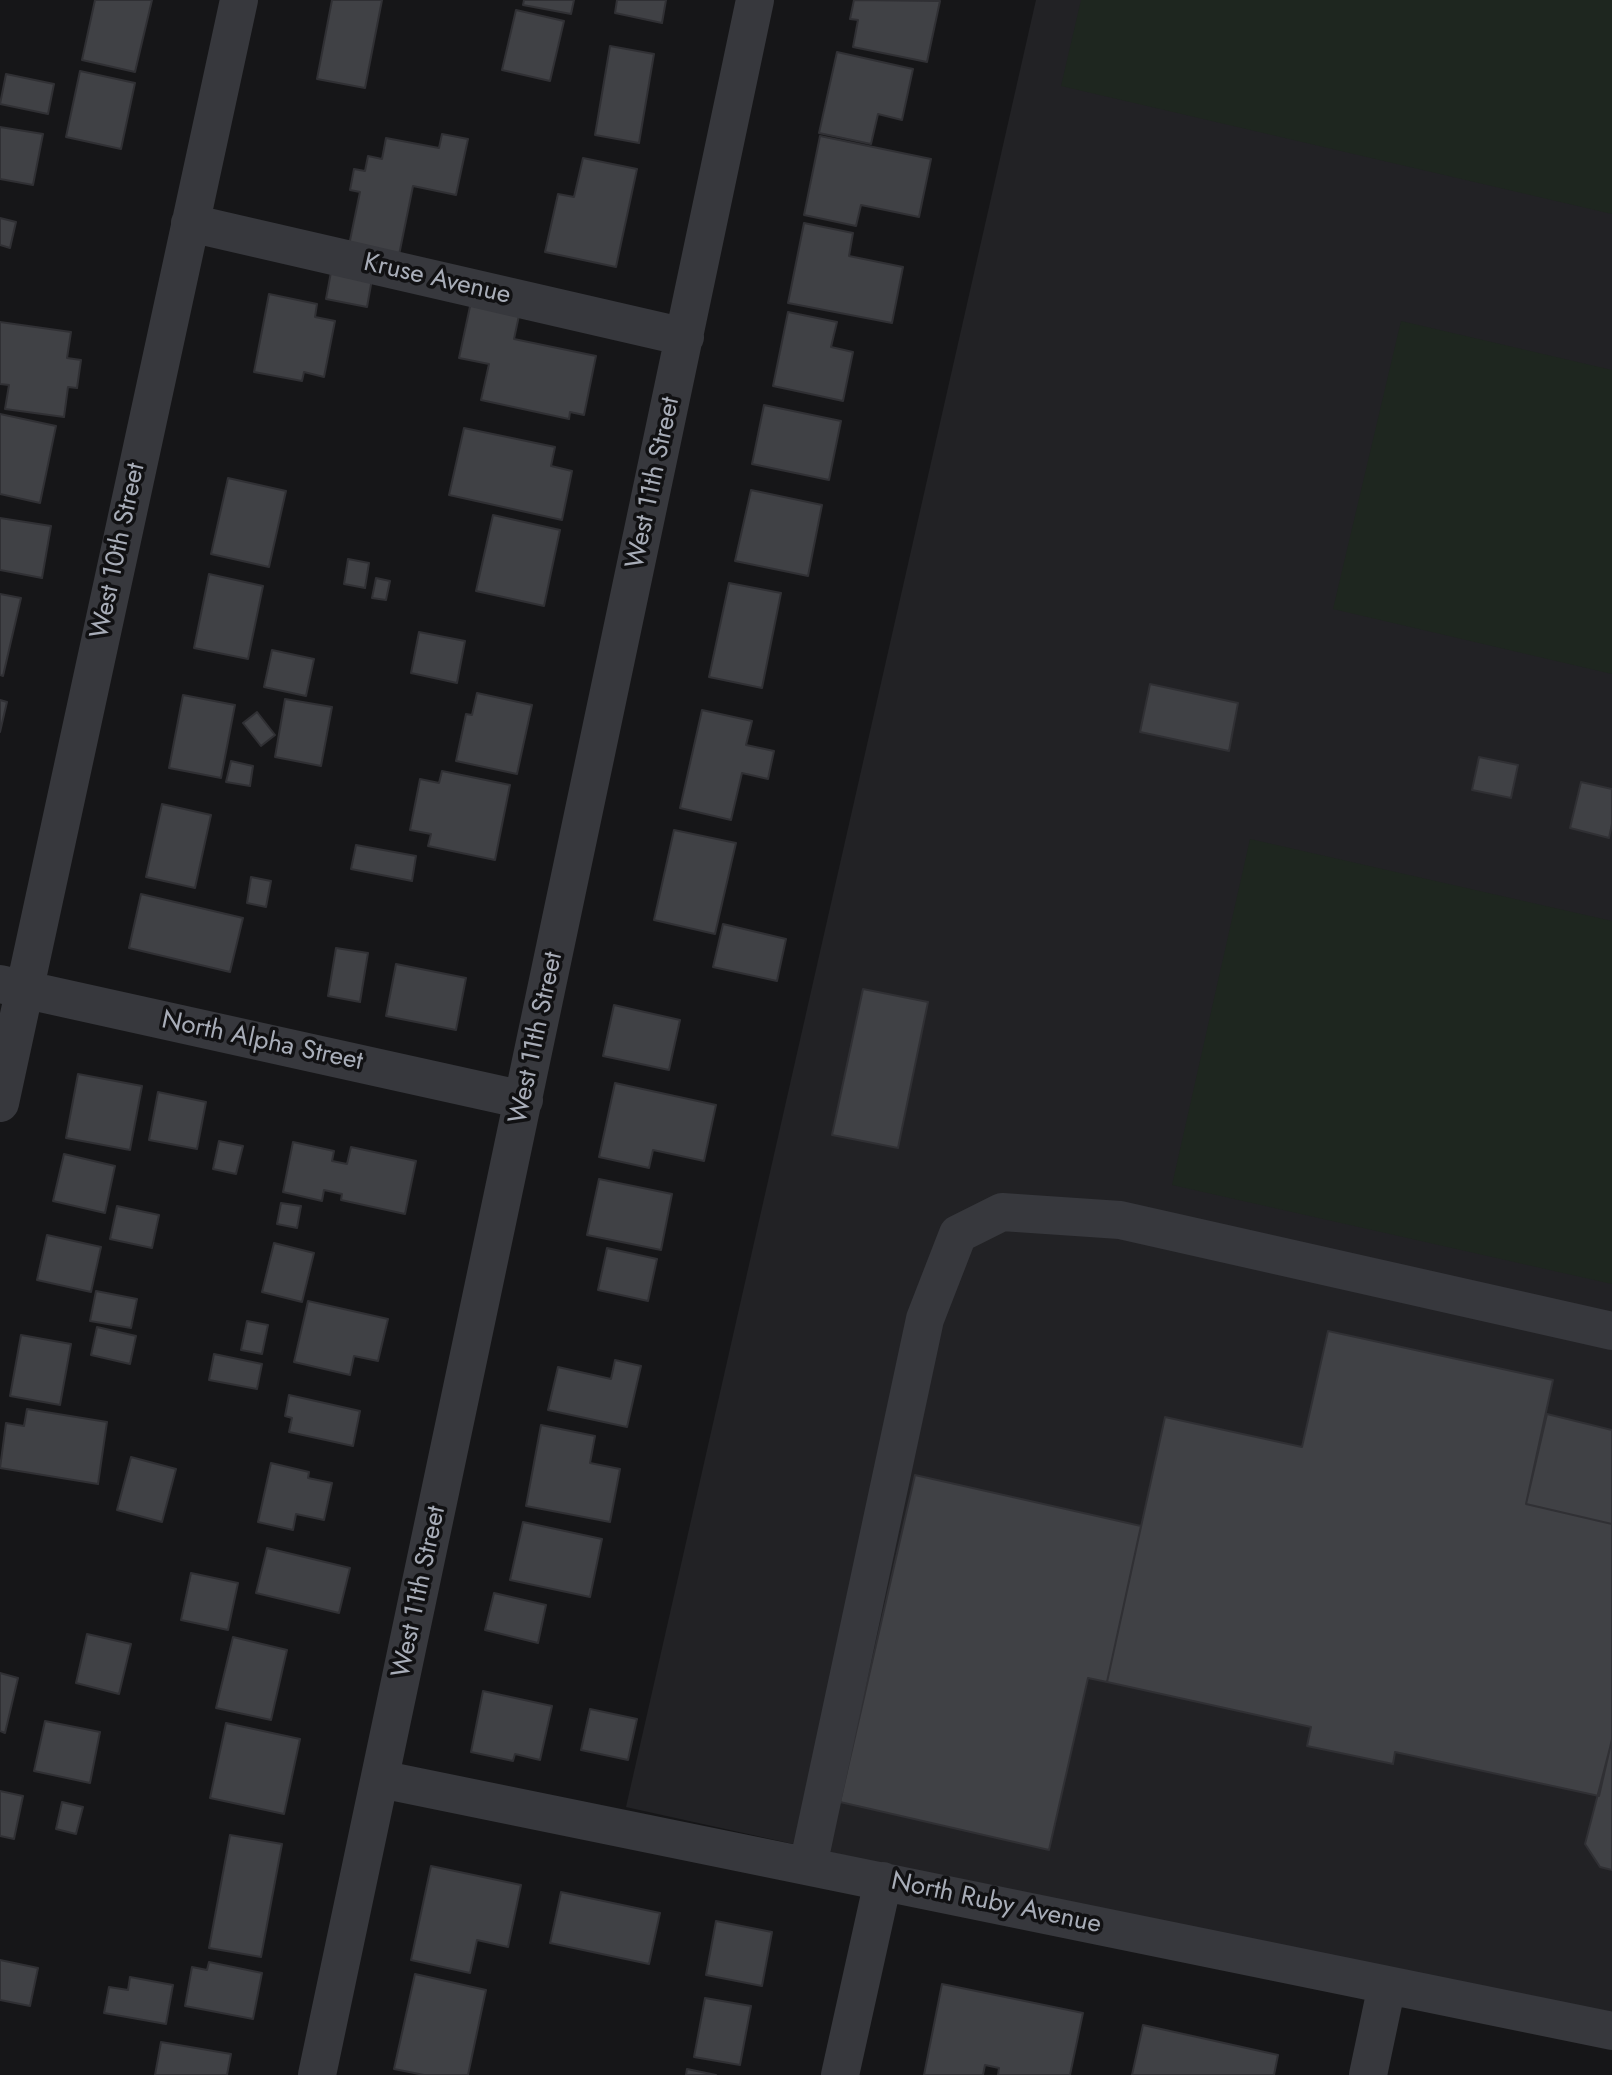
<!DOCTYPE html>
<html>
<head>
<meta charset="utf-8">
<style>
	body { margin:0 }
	canvas { display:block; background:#161618 }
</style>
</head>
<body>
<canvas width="1612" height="2075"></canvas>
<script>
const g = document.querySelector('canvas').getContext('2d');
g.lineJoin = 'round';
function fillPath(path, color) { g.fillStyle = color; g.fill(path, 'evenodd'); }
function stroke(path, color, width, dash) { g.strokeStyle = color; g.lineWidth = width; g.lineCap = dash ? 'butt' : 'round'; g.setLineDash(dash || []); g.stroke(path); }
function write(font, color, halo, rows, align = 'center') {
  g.font = font + ' Jost,sans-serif'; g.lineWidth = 7; g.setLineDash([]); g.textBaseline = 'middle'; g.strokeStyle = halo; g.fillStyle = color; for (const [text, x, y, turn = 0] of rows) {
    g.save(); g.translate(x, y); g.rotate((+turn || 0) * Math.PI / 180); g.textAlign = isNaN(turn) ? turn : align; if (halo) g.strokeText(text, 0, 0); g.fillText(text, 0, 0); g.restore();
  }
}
fillPath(new Path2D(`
	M 1036,0 L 1612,0 L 1612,2025 L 626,1807 Z`), '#222225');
fillPath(new Path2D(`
	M 1081,0 L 1612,0 L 1612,214 L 1061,86 Z
	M 1401,321 L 1612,370 L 1612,674 L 1333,609 Z
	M 1250,839 L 1612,921 L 1612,1284 L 1172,1185 Z`), '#1e261f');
const building = new Path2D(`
	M 95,0 L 152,0 L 135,72 L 82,60 Z
	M 332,0 L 382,0 L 365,88 L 317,79 Z
	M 524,0 L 574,0 L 571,14 L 523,5 Z
	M 617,0 L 666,0 L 662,23 L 615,13 Z
	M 854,0 L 940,1 L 927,62 L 853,47 L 858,20 L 850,19 Z
	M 516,10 L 564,21 L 550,81 L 502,70 Z
	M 610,46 L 654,54 L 639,143 L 595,135 Z
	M 837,52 L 913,69 L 902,120 L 878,114 L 871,144 L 819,133 Z
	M 80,71 L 135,83 L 121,149 L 66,137 Z
	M 6,74 L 54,84 L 48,114 L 0,104 Z
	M 0,127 L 43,134 L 33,185 L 0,179 Z
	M 442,134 L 468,139 L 456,195 L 413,186 L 398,260 L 348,250 L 360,192 L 350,190 L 354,169 L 365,171 L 368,156 L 382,159 L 386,138 L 439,148 Z
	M 820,136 L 931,159 L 919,217 L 861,205 L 856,226 L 804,215 Z
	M 583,158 L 637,169 L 616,267 L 545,252 L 558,194 L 574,197 Z
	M 0,218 L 16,222 L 10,248 L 0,245 Z
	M 804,223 L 853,233 L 849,256 L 903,267 L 892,323 L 788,303 Z
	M 331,272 L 372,279 L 367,307 L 326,299 Z
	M 269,294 L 317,304 L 315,317 L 335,321 L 324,377 L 304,372 L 302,381 L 254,372 Z
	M 472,297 L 521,306 L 514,339 L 596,356 L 584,415 L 570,412 L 569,419 L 481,400 L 489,364 L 459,358 Z
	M 788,312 L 837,322 L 831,347 L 853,352 L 843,401 L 773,386 Z
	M 0,322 L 71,332 L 67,358 L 81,360 L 77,388 L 68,387 L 64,417 L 5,409 L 9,385 L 0,384 Z
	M 764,405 L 841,421 L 829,480 L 752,464 Z
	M 0,414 L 56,426 L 40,503 L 0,494 Z
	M 464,428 L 555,447 L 551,466 L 572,471 L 562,520 L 449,495 Z
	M 228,478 L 286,491 L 269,567 L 211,554 Z
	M 751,490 L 822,505 L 808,576 L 735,561 Z
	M 493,515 L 560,530 L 544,606 L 476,591 Z
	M 0,518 L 51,526 L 42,578 L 0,570 Z
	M 348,559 L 369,563 L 365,588 L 344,584 Z
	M 209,574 L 263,586 L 248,659 L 194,648 Z
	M 376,578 L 390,581 L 386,600 L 372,598 Z
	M 729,583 L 781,593 L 762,688 L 709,677 Z
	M 0,594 L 21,598 L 3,676 L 0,675 Z
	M 419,632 L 465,641 L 457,683 L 411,673 Z
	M 272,650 L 314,659 L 306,696 L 264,687 Z
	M 1150,684 L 1238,703 L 1229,751 L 1140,732 Z
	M 477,693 L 532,705 L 517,774 L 456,761 L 466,714 L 472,715 Z
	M 183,695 L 235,705 L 221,778 L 169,768 Z
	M 285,699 L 332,707 L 321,766 L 275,757 Z
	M 0,700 L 7,702 L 0,732 Z
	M 702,710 L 752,721 L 746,745 L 774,751 L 768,779 L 742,773 L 731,820 L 680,808 Z
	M 257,712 L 275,735 L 261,746 L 243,723 Z
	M 1479,757 L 1518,765 L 1511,798 L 1472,790 Z
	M 231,761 L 253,766 L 250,786 L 226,782 Z
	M 442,771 L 510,785 L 495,860 L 428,846 L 431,834 L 410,830 L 420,779 L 439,783 Z
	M 1581,782 L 1612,789 L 1612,824 L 1609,838 L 1570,828 Z
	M 162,804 L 211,815 L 195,888 L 146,877 Z
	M 674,830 L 736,843 L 715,934 L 654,920 Z
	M 356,845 L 416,856 L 412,881 L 351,869 Z
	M 251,877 L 271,881 L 266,907 L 247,903 Z
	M 141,894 L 243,918 L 230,972 L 129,948 Z
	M 723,924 L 786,939 L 777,981 L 713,967 Z
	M 336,948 L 368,953 L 360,1002 L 328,996 Z
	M 396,964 L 466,978 L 456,1030 L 386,1016 Z
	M 863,989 L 928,1002 L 898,1148 L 832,1135 Z
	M 614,1005 L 680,1020 L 669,1070 L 603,1056 Z
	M 78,1074 L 142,1086 L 130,1150 L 66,1138 Z
	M 615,1083 L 716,1105 L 704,1161 L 653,1150 L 649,1168 L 599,1157 Z
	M 158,1092 L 206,1102 L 197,1149 L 149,1140 Z
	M 219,1141 L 243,1146 L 236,1174 L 213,1169 Z
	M 293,1142 L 334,1151 L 332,1161 L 347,1164 L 351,1147 L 416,1161 L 405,1214 L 341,1200 L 342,1194 L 324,1190 L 322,1201 L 283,1192 Z
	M 64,1154 L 115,1166 L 105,1213 L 53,1201 Z
	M 599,1179 L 672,1194 L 661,1250 L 587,1235 Z
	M 281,1203 L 301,1206 L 297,1228 L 277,1224 Z
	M 117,1206 L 159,1215 L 152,1248 L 110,1239 Z
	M 47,1235 L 101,1247 L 91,1292 L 37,1280 Z
	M 274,1243 L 314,1253 L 302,1302 L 262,1292 Z
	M 607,1248 L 657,1259 L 648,1301 L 598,1290 Z
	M 96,1291 L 137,1299 L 131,1328 L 90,1321 Z
	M 308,1301 L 388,1319 L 378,1361 L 354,1356 L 350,1375 L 294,1362 Z
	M 247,1321 L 268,1325 L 262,1354 L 241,1350 Z
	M 97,1327 L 136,1336 L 130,1364 L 91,1355 Z
	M 1328,1331 L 1553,1380 L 1526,1504 L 1612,1524 L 1612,1739 L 1599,1796 L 1395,1752 L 1393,1764 L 1307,1746 L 1311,1727 L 1107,1682 L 1165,1417 L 1302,1447 Z
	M 21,1335 L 71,1344 L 60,1405 L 10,1396 Z
	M 214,1354 L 262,1364 L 257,1389 L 209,1380 Z
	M 615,1360 L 641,1366 L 627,1427 L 548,1410 L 558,1367 L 611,1379 Z
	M 289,1395 L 360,1411 L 353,1446 L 289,1432 L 292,1418 L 285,1416 Z
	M 27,1409 L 107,1422 L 98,1484 L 0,1468 L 6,1423 L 24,1426 Z
	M 1547,1414 L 1612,1430 L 1612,1524 L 1526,1504 Z
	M 541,1425 L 595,1436 L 590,1463 L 620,1469 L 610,1522 L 526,1506 Z
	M 131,1457 L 176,1469 L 162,1522 L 117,1510 Z
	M 271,1463 L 309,1472 L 308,1478 L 332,1483 L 324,1520 L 296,1514 L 293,1530 L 258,1522 Z
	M 915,1475 L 1141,1526 L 1107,1682 L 1088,1678 L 1049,1850 L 840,1802 Z
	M 523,1522 L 602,1539 L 590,1597 L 510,1580 Z
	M 267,1548 L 350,1568 L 339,1613 L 256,1593 Z
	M 191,1573 L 238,1583 L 228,1630 L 181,1620 Z
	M 494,1593 L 546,1605 L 538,1643 L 485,1630 Z
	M 87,1634 L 131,1644 L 119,1694 L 76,1683 Z
	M 233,1637 L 287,1650 L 271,1720 L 216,1708 Z
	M 0,1673 L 18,1678 L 5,1733 L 0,1731 Z
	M 483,1691 L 552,1706 L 540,1760 L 515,1754 L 513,1761 L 471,1752 Z
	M 590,1709 L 637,1719 L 628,1760 L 581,1750 Z
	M 45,1721 L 100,1732 L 90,1783 L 34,1771 Z
	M 226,1723 L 300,1739 L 284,1814 L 210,1798 Z
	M 1612,1740 L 1612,1870 L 1600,1867 L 1585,1844 Z
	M 0,1791 L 23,1796 L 14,1839 L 0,1836 Z
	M 62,1802 L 83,1807 L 76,1834 L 56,1829 Z
	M 230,1835 L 282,1844 L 261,1957 L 209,1948 Z
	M 431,1866 L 521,1885 L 508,1947 L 477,1940 L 470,1973 L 411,1960 Z
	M 561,1892 L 660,1913 L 649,1964 L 550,1943 Z
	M 716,1921 L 772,1932 L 762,1986 L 706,1975 Z
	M 0,1960 L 38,1968 L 30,2006 L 0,2000 Z
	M 209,1962 L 262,1973 L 253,2019 L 185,2006 L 192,1967 L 207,1970 Z
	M 415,1974 L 486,1990 L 468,2075 L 424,2075 L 394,2069 Z
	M 130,1977 L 173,1985 L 166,2024 L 104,2013 L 109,1987 L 128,1990 Z
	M 942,1984 L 1083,2013 L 1070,2075 L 998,2075 L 999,2068 L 985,2065 L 983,2075 L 924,2075 Z
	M 705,1998 L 751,2006 L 740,2065 L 694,2057 Z
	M 1143,2025 L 1278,2055 L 1274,2075 L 1132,2075 Z
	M 161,2042 L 231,2054 L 227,2075 L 155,2075 Z
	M 687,2069 L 716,2075 L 686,2075 Z`);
fillPath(building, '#404145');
stroke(building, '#303034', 2);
stroke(new Path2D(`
	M 190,223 L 685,337
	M 0,984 L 524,1100
	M 0,1103 L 239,0
	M 380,1779 L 1612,2031
	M 808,1866 L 925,1319 L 958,1234 L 1002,1212 L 1120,1220 L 1612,1331
	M 317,2075 L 755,0
	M 840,2075 L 883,1881
	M 1368,2075 L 1387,1985`), '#37383d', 38);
write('26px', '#a8adb8', '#111113', [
	["Kruse Avenue",437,280,13],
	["West 11th Street",654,483,-78],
	["West 10th Street",119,551,-78],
	["West 11th Street",537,1038,-78],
	["North Alpha Street",262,1042,12],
	["West 11th Street",420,1592,-78],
	["North Ruby Avenue",996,1904,12]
]);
</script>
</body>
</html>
